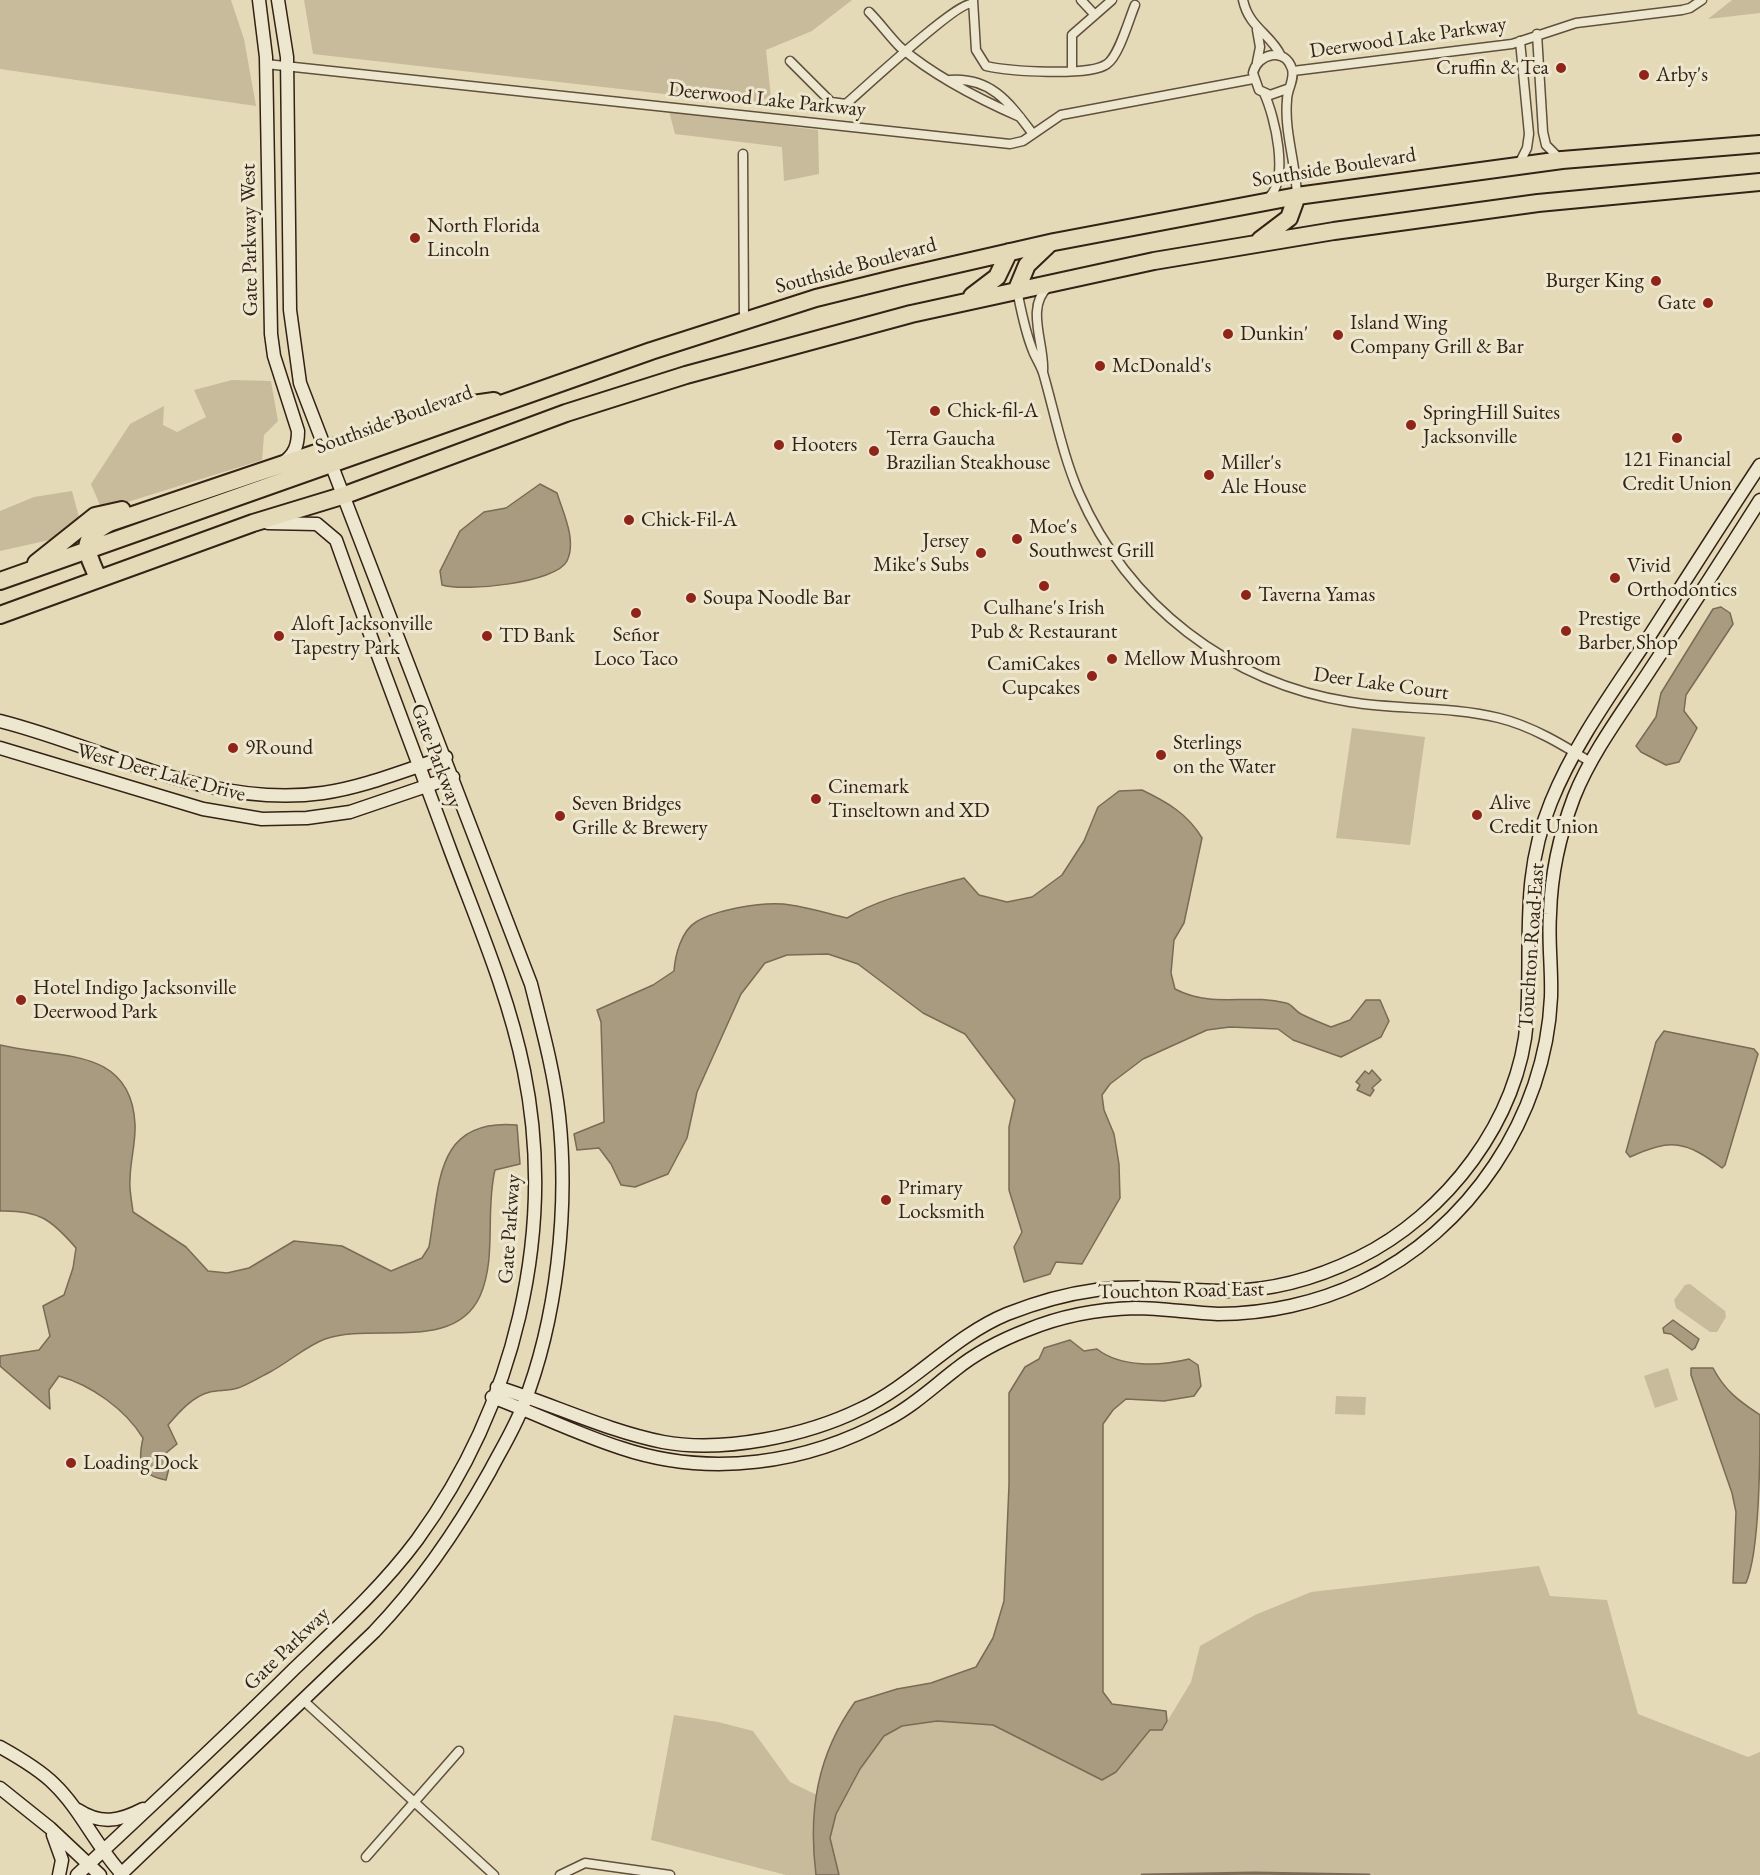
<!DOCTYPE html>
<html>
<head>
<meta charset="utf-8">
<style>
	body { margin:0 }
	canvas { display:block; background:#e5dab7 }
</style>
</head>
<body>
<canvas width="1760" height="1875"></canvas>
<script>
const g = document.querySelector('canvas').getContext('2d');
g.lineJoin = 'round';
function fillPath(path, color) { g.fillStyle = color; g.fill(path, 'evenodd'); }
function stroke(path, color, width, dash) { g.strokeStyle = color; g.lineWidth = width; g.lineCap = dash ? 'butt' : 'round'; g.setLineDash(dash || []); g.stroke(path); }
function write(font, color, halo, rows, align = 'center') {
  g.font = font + ' "EB Garamond",serif'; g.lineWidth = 6; g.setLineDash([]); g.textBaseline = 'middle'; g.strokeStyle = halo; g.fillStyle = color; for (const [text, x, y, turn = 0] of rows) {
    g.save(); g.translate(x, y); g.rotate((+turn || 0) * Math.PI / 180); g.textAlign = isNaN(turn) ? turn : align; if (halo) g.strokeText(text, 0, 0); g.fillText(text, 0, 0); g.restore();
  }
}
fillPath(new Path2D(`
	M 0,0 L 231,0 L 244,39 L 256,106 L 0,69 Z
	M 304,0 L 852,0 L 812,31 L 766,50 L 771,97 L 752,104 L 313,54 Z
	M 1732,0 L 1760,0 L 1760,13 L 1708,19 Z
	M 669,111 L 818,130 L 819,174 L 784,181 L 782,147 L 675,134 Z
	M 232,380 L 271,381 L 278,421 L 264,435 L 262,460 L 102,510 L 91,484 L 130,424 L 164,406 L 163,425 L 177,432 L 206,417 L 194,390 Z
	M 72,491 L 79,517 L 63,537 L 0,551 L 0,511 L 34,497 Z
	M 1352,728 L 1425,737 L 1410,845 L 1336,838 Z
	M 1690,1284 L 1725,1311 L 1726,1317 L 1717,1332 L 1710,1332 L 1676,1308 L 1674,1300 L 1685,1285 Z
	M 1668,1368 L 1678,1400 L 1655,1408 L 1644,1376 Z
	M 1336,1396 L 1366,1397 L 1365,1415 L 1335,1414 Z
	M 1539,1566 L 1550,1596 L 1607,1600 L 1638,1714 L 1748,1757 L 1760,1752 L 1760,1875 L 839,1875 L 830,1838 L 836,1814 L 860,1768 L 885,1736 L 902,1726 L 937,1721 L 993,1725 L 1102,1780 L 1117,1772 L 1151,1730 L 1162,1730 L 1191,1682 L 1200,1646 L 1255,1615 L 1311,1592 Z
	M 674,1715 L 718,1722 L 753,1731 L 790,1782 L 817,1795 L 814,1816 L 816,1875 L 786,1875 L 651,1840 Z`), '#c7bb9b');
const water = new Path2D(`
	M 540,484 L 557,493 C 563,513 577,540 567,561 C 556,583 465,592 442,585 L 440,571 L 460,531 L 484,512 L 506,508 Z
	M 1721,607 L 1730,613 L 1733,624 L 1686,695 L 1684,711 L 1697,728 L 1679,762 L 1666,765 L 1641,752 L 1636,746 L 1656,717 L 1661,693 L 1713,609 Z
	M 1142,790 C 1167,802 1188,814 1202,838 L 1184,923 L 1174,940 L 1171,973 L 1175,989 C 1214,1009 1247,993 1286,1003 C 1292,1004 1295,1011 1301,1014 C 1311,1019 1321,1023 1331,1027 L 1350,1020 L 1366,1000 L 1380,1000 L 1389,1021 L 1381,1037 L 1341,1057 L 1293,1040 L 1278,1029 L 1230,1027 L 1207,1030 L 1143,1059 L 1110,1084 L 1102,1095 L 1104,1110 L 1114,1134 L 1119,1164 L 1120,1198 L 1082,1264 L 1056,1262 L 1050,1274 L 1024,1282 L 1014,1247 L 1022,1232 L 1009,1190 L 1009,1127 L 1015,1100 L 965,1034 L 923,1013 L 858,964 L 828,954 L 787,955 L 765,963 L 741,994 L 697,1092 L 687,1138 L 668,1174 L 635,1187 L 621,1185 L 611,1164 L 599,1148 L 577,1150 L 574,1134 L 604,1122 L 601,1022 L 597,1010 L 653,985 L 674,971 C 675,956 681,931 696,922 C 715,910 760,902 783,904 C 804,906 826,913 847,918 C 882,897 924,889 964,878 L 979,895 L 1007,902 L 1032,897 L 1062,875 L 1084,841 L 1098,807 L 1119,791 Z
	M 1664,1031 L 1754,1049 L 1758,1054 L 1725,1165 L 1722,1168 C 1686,1141 1671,1138 1630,1157 L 1626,1152 L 1656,1042 Z
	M 0,1045 C 56,1059 131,1045 135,1124 C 136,1143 130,1161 130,1180 C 129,1190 132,1202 133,1212 L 186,1247 L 208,1271 L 227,1273 L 249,1268 L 294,1241 L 342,1246 L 391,1271 L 422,1258 L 429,1247 C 440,1185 434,1118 517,1125 L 520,1164 L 495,1170 C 485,1211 497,1258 480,1296 C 454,1353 373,1322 325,1339 C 306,1346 289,1362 270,1372 C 260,1377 249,1384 238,1388 C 229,1391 219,1390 210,1392 C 193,1396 179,1412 168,1425 L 177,1444 L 166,1453 L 169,1468 L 166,1480 C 138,1475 138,1461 143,1438 C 125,1409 91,1385 59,1376 L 49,1390 L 50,1409 L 0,1366 L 0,1356 L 39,1350 L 50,1336 L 43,1306 L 64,1295 L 73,1268 L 76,1248 C 51,1219 39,1210 0,1211 Z
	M 1372,1070 L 1381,1080 L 1372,1088 L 1374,1090 L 1370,1096 L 1357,1090 L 1360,1085 L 1356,1082 L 1365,1071 L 1369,1074 Z
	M 1673,1320 L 1699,1339 L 1695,1348 L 1692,1350 L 1671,1334 L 1664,1333 L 1663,1328 Z
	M 1070,1340 L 1084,1351 L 1097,1349 C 1121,1368 1161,1366 1189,1359 L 1198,1365 L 1201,1386 L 1194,1396 L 1164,1401 L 1126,1399 L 1113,1410 L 1103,1424 L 1103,1692 L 1112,1704 L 1166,1711 L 1167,1721 L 1162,1730 L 1150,1730 L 1116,1772 L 1102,1780 L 993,1725 L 937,1721 L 902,1726 L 884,1736 L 860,1769 L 836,1814 L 830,1838 L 839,1875 L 816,1875 C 808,1811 817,1755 855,1702 L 897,1689 L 931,1683 L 976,1667 L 993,1638 L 1004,1601 L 1009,1485 L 1009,1393 L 1025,1367 L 1039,1359 L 1044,1348 Z
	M 1691,1368 L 1713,1368 C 1725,1391 1739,1401 1760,1415 C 1760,1456 1760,1551 1746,1583 L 1733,1583 L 1736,1512 L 1732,1493 L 1691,1375 Z`);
fillPath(water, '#a89b80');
stroke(water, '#796b55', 1.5);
stroke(new Path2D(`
	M 1142,1875 L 1254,1873 L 1369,1875`), '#796b55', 3);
const street = new Path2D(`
	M 973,0 L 976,50 L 986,66 C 1008,71 1089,77 1107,64 C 1119,56 1129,19 1135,5
	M 1081,0 L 1095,15
	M 1243,0 C 1249,28 1271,34 1281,56
	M 869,12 C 880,23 889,36 900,47 C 933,75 981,100 1020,117
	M 1257,30 L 1260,47 L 1257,62
	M 1537,34 L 1543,132 L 1546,145 L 1561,160
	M 790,61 L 831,102 L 846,104 C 862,90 959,0 972,4
	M 266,64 L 1010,144 L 1023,141 L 1061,115 L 1253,79
	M 1072,71 L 1072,35 L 1112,0
	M 1293,71 L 1512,44 L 1576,23 L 1682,10 L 1690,8 L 1702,0
	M 950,80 C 992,77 1010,104 1033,134
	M 1287,89 L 1270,95 L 1259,90 L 1253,73 C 1257,54 1285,46 1292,69 C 1295,80 1287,89 1287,100 C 1284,131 1296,164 1297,196
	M 1264,93 C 1275,117 1290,180 1268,198
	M 743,154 L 744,320
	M 1518,166 L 1527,148 L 1529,134 L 1520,41
	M 1017,290 C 1021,310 1025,332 1033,351 C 1036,359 1042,367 1044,376 C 1055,415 1063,456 1079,493 C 1128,605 1229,683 1350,702 C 1399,710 1450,706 1499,718 C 1532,726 1563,745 1592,763
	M 1043,371 C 1045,345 1025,307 1048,287
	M 304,1701 L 494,1875
	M 366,1857 L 459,1751
	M 560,1875 L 585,1863 L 670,1875`);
const secondary = new Path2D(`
	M 259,0 L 266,57 L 271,334 L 274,356 L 298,431 C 298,445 295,454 283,463
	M 0,721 C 107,748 209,809 323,793 C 365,787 405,770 446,757
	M 0,748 L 203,809 L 262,819 L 307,818 L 350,812 L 453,777
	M 497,1387 C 552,1404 607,1431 663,1442 C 723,1453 806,1436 861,1409 C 914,1384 952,1337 1007,1314 C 1035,1303 1066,1294 1096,1290 C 1139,1284 1182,1291 1225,1291 C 1271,1291 1317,1278 1358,1258 C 1446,1215 1520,1119 1527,1020 C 1532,941 1520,878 1551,802 C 1574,745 1611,694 1645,643 C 1683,584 1721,524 1760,465
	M 492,1397 C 535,1413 577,1434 621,1448 C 710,1478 807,1464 888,1419 C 913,1406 933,1387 955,1370 C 976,1353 1001,1340 1027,1330 C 1061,1316 1098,1309 1135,1308 C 1163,1308 1190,1313 1218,1314 C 1266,1314 1317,1303 1361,1282 C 1469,1231 1546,1116 1551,997 C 1552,969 1548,941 1550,914 C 1551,874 1560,834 1574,797 C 1592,752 1624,710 1650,670 C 1687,614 1724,557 1760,500
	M 0,1747 C 18,1757 39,1769 54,1784 C 81,1810 96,1846 122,1874
	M 0,1788 L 50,1828 L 100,1875
	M 78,1810 C 101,1825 120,1821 143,1809
	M 53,1835 L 62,1860 L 59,1875
	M 77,1875 C 150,1807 224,1738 295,1668 C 338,1627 382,1587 417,1540 C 514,1407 557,1233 524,1071 C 509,996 478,924 451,852 C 413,748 373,645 336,540 L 317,524 L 268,523
	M 120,1875 L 374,1632 C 421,1583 457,1530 490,1471 C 501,1450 514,1429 523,1406 C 557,1320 569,1208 559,1116 C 554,1071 542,1028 531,984 L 300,383 L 290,310 L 287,57 L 278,0`);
const highway = new Path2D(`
	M 1260,240 L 1289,218 L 1297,196
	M 1017,289 L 1027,265 L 1048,245
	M 972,296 L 997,277 L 1009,252
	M 36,563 L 95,516 L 122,510
	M 98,578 C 86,550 78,540 109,523 L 452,407 L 494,401
	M 0,581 L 651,351 L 816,298 L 901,277 L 1054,242 L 1297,196 L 1562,160 L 1760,144
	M 0,615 L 253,523 L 345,495 L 566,413 L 686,375 L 911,314 L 1154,261 L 1334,231 L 1538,203 L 1760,182`);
stroke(street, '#60503e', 11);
stroke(secondary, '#332215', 15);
stroke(highway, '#332215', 20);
stroke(street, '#eee7d0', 8);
stroke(secondary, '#eee7d0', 12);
stroke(highway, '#e5dab7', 16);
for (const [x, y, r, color] of [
	[1561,68,6,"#8f2418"],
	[1644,75,6,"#8f2418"],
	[415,238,6,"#8f2418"],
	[1656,281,6,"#8f2418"],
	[1708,303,6,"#8f2418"],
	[1228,334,6,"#8f2418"],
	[1338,335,6,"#8f2418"],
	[1100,366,6,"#8f2418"],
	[935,411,6,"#8f2418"],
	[1411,425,6,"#8f2418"],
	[1677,438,6,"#8f2418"],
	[779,445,6,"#8f2418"],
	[874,451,6,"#8f2418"],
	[1209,475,6,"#8f2418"],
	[629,520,6,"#8f2418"],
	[1017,539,6,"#8f2418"],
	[981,553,6,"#8f2418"],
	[1615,578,6,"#8f2418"],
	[1044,586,6,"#8f2418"],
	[1246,595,6,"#8f2418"],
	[691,598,6,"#8f2418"],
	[636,613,6,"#8f2418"],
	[1566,631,6,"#8f2418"],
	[279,636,6,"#8f2418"],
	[487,636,6,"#8f2418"],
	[1112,659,6,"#8f2418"],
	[1092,676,6,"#8f2418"],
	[233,748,6,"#8f2418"],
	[1161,755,6,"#8f2418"],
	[816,799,6,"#8f2418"],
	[1477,815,6,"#8f2418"],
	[560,816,6,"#8f2418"],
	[21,1000,6,"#8f2418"],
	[886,1200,6,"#8f2418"],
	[71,1463,6,"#8f2418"]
]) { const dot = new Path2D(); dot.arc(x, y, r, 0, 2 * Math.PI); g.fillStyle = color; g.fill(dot); stroke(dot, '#eee7d0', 2); }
write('21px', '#332215', '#eee7d0', [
	["Deerwood Lake Parkway",1408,38,-8],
	["Deerwood Lake Parkway",767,100,6],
	["Southside Boulevard",1334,168,-9],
	["Gate Parkway West",250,240,-91],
	["Southside Boulevard",856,266,-15],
	["Southside Boulevard",394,420,-20],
	["Deer Lake Court",1381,684,8],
	["Gate Parkway",436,756,69],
	["West Deer Lake Drive",161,773,15],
	["Touchton Road East",1532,946,-86],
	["Gate Parkway",510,1229,-86],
	["Touchton Road East",1181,1291,-1],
	["Gate Parkway",287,1649,-44]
]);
write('21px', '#332215', '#eee7d0', [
	["Cruffin & Tea",1549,68,"right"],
	["Arby's",1656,75],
	["North Florida",427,226],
	["Lincoln",427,250],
	["Burger King",1644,281,"right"],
	["Gate",1696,303,"right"],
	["Island Wing",1350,323],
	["Company Grill & Bar",1350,347],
	["Dunkin'",1240,334],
	["McDonald's",1112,366],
	["Chick-fil-A",947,411],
	["SpringHill Suites",1423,413],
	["Jacksonville",1423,437],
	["Terra Gaucha",886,439],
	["Brazilian Steakhouse",886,463],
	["Hooters",791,445],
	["121 Financial",1677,460,"center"],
	["Credit Union",1677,484,"center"],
	["Miller's",1221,463],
	["Ale House",1221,487],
	["Chick-Fil-A",641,520],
	["Moe's",1029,527],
	["Southwest Grill",1029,551],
	["Jersey",969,541,"right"],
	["Mike's Subs",969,565,"right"],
	["Vivid",1627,566],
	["Orthodontics",1627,590],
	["Taverna Yamas",1258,595],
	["Soupa Noodle Bar",703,598],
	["Culhane's Irish",1044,608,"center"],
	["Pub & Restaurant",1044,632,"center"],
	["Prestige",1578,619],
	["Barber Shop",1578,643],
	["Aloft Jacksonville",291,624],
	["Tapestry Park",291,648],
	["Señor",636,635,"center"],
	["Loco Taco",636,659,"center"],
	["TD Bank",499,636],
	["Mellow Mushroom",1124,659],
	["CamiCakes",1080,664,"right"],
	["Cupcakes",1080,688,"right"],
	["Sterlings",1173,743],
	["on the Water",1173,767],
	["9Round",245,748],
	["Cinemark",828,787],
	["Tinseltown and XD",828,811],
	["Alive",1489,803],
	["Credit Union",1489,827],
	["Seven Bridges",572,804],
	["Grille & Brewery",572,828],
	["Hotel Indigo Jacksonville",33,988],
	["Deerwood Park",33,1012],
	["Primary",898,1188],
	["Locksmith",898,1212],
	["Loading Dock",83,1463]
], 'left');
</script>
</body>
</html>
